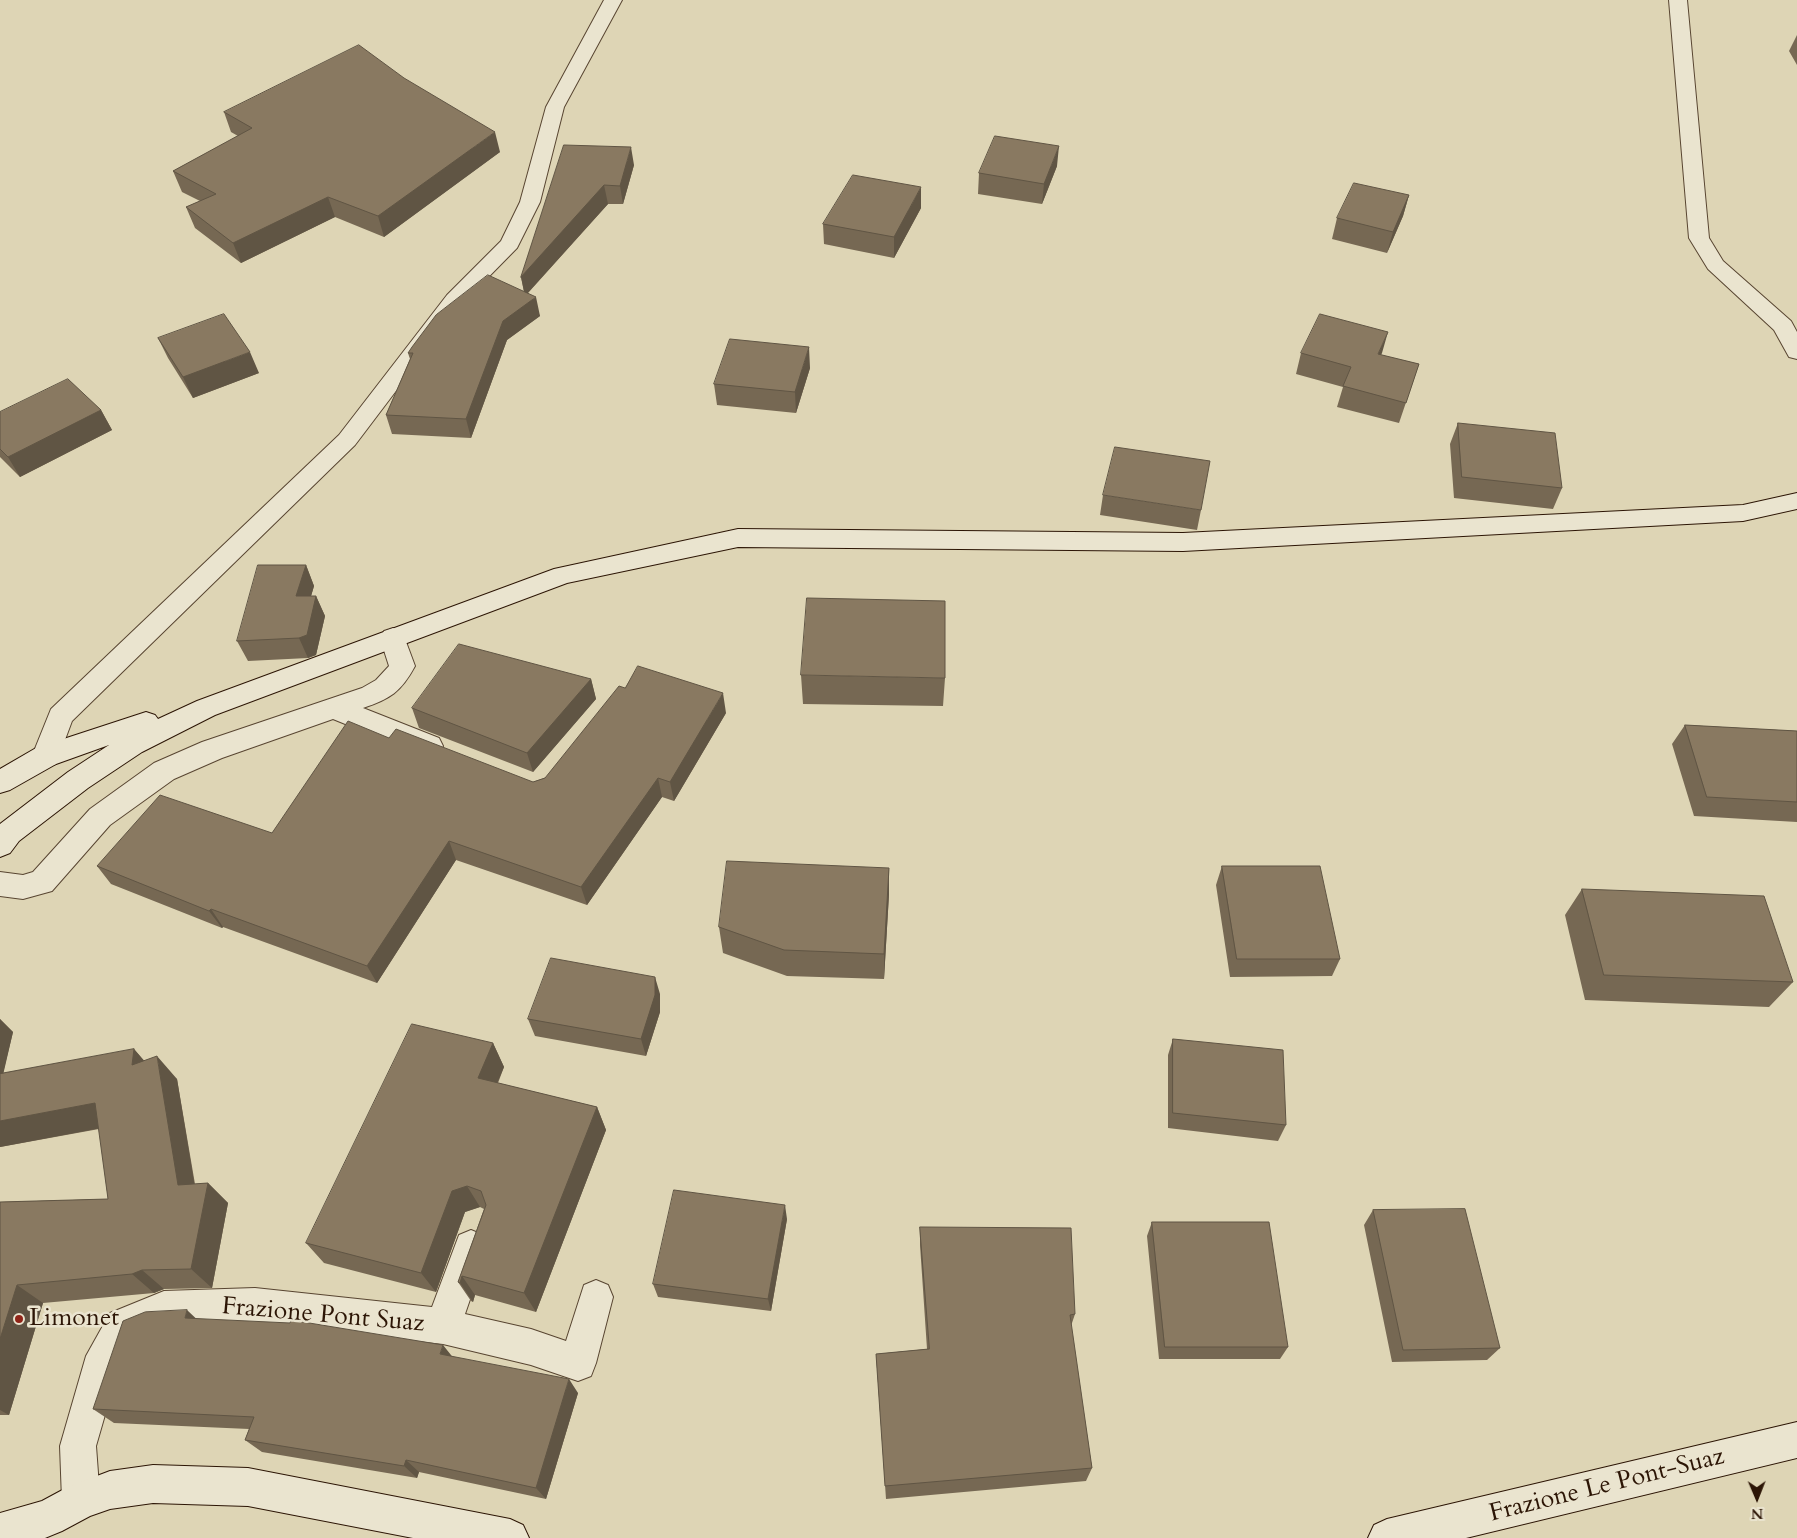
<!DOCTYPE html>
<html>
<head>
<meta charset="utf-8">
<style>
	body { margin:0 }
	#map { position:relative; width:1797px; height:1538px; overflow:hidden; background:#ded5b5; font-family:Cardo,serif }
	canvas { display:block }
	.north { position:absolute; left:1732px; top:1473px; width:50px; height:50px; -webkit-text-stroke:4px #eae4cf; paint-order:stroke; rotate:179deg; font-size:14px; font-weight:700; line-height:20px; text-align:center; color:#2c1505 }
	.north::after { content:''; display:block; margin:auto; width:18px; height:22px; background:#2c1505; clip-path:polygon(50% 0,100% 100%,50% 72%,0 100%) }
</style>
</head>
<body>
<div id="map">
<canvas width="1797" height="1538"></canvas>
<div class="north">N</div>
</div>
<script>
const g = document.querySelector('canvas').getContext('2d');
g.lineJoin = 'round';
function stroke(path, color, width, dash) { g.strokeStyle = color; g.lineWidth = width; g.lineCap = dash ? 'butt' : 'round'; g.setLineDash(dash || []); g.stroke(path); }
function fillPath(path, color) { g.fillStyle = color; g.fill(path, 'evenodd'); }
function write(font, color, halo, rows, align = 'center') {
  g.font = font + ' Cardo,serif'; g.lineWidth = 5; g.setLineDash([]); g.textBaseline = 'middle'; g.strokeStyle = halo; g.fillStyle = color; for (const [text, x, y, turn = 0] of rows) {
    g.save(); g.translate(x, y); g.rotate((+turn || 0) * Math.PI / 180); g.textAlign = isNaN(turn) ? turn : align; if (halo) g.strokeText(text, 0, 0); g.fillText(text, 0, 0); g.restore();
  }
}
const service = new Path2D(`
	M 393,628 L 402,631 L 415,666 C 401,692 390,699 363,708 L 439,738 L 443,746 L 439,754 L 429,757 L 419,754 L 333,719 L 222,758 L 174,779 L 110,825 L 52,891 L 23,899 L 0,896 L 0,872 L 23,875 L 33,872 L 90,809 L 154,763 L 202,742 L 362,688 L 376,680 L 389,666 L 380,638 L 384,631 Z
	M 471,1230 L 483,1235 L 488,1247 L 465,1314 L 531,1329 L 566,1341 L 584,1285 L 596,1280 L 608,1285 L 613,1297 L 596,1363 L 591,1376 L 578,1381 L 531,1365 L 443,1344 L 255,1322 L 164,1325 L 134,1338 L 120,1363 L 96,1446 L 100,1500 L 94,1513 L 81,1519 L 68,1513 L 62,1500 L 60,1446 L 86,1356 L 110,1313 L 164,1291 L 255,1288 L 432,1307 L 459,1235 Z`);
const minor = new Path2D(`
	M 604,0 L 622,0 L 564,107 L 540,202 L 517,248 L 461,305 L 355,445 L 72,721 L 56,764 L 46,767 L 36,764 L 32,756 L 51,709 L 339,435 L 447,295 L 501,241 L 520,202 L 546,107 Z
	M 1669,0 L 1687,0 L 1709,238 L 1723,261 L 1791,321 L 1797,332 L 1797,359 L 1789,357 L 1774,330 L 1708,269 L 1689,238 Z`);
const secondary = new Path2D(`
	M 1797,493 L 1797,509 L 1743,521 L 1183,551 L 738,547 L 567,583 L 215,715 L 142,752 L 88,788 L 19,841 L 10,853 L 0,857 L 0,824 L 68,772 L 109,745 L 56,764 L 10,790 L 0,793 L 0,769 L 36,748 L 146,712 L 155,715 L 158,719 L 197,701 L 554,569 L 738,529 L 1183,533 L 1743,505 Z
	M 1797,1422 L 1797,1458 L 1466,1538 L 1368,1538 L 1374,1525 L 1387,1519 Z
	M 153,1465 L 248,1468 L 510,1519 L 523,1525 L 529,1538 L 413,1538 L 248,1506 L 153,1503 L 110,1509 L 90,1516 L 62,1531 L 45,1538 L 0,1538 L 0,1513 L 42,1501 L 68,1487 L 110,1471 Z`);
stroke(service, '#584531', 2);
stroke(minor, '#584531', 2);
stroke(secondary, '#2c1505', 2);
fillPath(service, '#eae4cf');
fillPath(minor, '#eae4cf');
fillPath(secondary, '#eae4cf');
fillPath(new Path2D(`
	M 1797,35 L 1797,65 L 1789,51 Z
	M 224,112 L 500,152 L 384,237 L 335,217 L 241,263 L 195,228 L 186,207 L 200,201 L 182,192 L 173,171 L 238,136 L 231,132 Z
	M 564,145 L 634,165 L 623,204 L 608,204 L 528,293 L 540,316 L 507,340 L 471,438 L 392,434 L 386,415 L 410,359 L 408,353 L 524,292 L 521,277 Z
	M 1057,166 L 1042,204 L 978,194 L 979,173 Z
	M 1409,195 L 1403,216 L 1387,253 L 1332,239 L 1337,218 Z
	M 921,208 L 894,258 L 824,244 L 823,224 Z
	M 158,338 L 259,373 L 193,398 L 168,358 Z
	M 1301,353 L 1381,355 L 1419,364 L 1399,423 L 1337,407 L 1343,387 L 1296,374 Z
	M 810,368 L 796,413 L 717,405 L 714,384 Z
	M 101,410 L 112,430 L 20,477 L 0,457 L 0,412 Z
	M 1458,423 L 1562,488 L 1553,509 L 1454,498 L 1450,444 Z
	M 1103,495 L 1201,510 L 1197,530 L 1100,515 Z
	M 306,565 L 314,586 L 311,596 L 316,596 L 325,616 L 316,655 L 308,658 L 248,661 L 237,641 Z
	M 801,675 L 945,678 L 943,706 L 803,704 Z
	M 591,679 L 596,699 L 533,772 L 419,728 L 412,708 Z
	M 726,713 L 674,801 L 662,797 L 587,905 L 456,860 L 377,983 L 223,927 L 222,928 L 111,884 L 97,866 L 272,833 L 389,738 L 533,782 Z
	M 1685,725 L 1797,731 L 1797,822 L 1694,816 L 1672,744 Z
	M 1222,866 L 1340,959 L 1332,976 L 1230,977 L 1216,885 Z
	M 889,868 L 889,894 L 884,979 L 787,976 L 723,953 L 719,927 Z
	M 1582,889 L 1793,982 L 1769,1007 L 1585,1000 L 1565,915 Z
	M 660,994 L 660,1012 L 646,1056 L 535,1036 L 528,1019 Z
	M 0,1019 L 13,1032 L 3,1073 L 134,1049 L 144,1061 L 177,1079 L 195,1184 L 208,1183 L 228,1203 L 212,1288 L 164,1289 L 154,1293 L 43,1303 L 9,1415 L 0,1415 L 0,1202 L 108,1199 L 99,1129 L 0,1147 Z
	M 1173,1039 L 1286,1125 L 1278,1141 L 1168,1128 L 1168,1055 Z
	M 493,1043 L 504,1067 L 498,1083 L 597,1107 L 606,1130 L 536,1312 L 475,1295 L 473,1302 L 471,1301 L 458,1282 L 484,1209 L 480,1207 L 465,1212 L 436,1292 L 324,1263 L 306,1243 Z
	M 1373,1210 L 1500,1348 L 1487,1360 L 1392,1362 L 1364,1225 Z
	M 787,1219 L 771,1311 L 658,1297 L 653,1284 Z
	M 1152,1222 L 1288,1347 L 1280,1359 L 1159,1359 L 1147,1236 Z
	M 920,1227 L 1075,1314 L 1071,1326 L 1092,1468 L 1086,1481 L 886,1499 L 876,1354 L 927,1349 L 920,1245 Z
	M 197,1319 L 451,1356 L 578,1393 L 546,1499 L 419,1472 L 417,1478 L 262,1452 L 245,1440 L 249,1429 L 114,1423 L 93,1409 Z`), '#766853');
fillPath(new Path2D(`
	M 495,132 L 500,152 L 384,237 L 378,216 Z
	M 1059,146 L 1057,166 L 1042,204 L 1044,184 Z
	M 631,147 L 634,165 L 623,204 L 620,186 Z
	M 604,185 L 608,204 L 525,296 L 521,277 Z
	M 921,187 L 921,208 L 894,258 L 894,237 Z
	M 1409,195 L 1403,216 L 1387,253 L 1393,232 Z
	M 328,197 L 335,217 L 241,263 L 233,243 Z
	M 536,297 L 540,316 L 507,340 L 471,438 L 466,419 L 503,321 Z
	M 1388,332 L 1382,353 L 1372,375 L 1378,354 Z
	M 809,347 L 810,368 L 796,413 L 795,392 Z
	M 250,352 L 259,373 L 193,398 L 183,377 Z
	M 101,410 L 112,430 L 20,477 L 8,457 Z
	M 306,565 L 314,586 L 305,617 L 296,596 Z
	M 316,596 L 325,616 L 316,655 L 308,658 L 299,638 Z
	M 591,679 L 596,699 L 533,772 L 527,753 Z
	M 723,693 L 726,713 L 674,801 L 670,782 Z
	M 658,778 L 662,797 L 587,905 L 581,887 Z
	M 449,841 L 456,860 L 377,983 L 367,966 Z
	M 889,868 L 889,894 L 884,979 L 884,954 Z
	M 211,909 L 223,927 L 222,928 L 209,911 Z
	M 655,977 L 660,994 L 660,1012 L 646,1056 L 641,1039 Z
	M 0,1019 L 13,1032 L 0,1088 Z
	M 493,1043 L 504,1067 L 489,1102 L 478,1078 Z
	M 134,1049 L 154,1072 L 132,1065 Z
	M 157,1056 L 177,1079 L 198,1206 L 178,1185 Z
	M 95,1103 L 117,1125 L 0,1147 L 0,1121 Z
	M 597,1107 L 606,1130 L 536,1312 L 524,1293 Z
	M 208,1183 L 228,1203 L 212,1288 L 191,1269 Z
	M 467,1186 L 480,1207 L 465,1212 L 436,1292 L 421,1273 L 452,1191 Z
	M 785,1205 L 787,1219 L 771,1311 L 768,1299 Z
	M 142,1270 L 164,1289 L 154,1293 L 132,1274 Z
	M 462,1276 L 475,1295 L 473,1302 L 460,1283 Z
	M 17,1285 L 43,1303 L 9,1415 L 0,1410 L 0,1339 Z
	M 187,1310 L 204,1326 L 185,1318 Z
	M 443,1345 L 455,1360 L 440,1354 Z
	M 569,1379 L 578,1393 L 546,1499 L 536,1488 Z
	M 406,1460 L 419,1472 L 417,1478 L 404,1466 Z`), '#605544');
const building = new Path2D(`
	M 359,45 L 404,78 L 495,132 L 378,216 L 328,197 L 233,243 L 186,207 L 216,194 L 173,171 L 252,128 L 224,112 Z
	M 995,136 L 1059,146 L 1044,184 L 979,173 Z
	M 564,145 L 631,147 L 620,186 L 604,185 L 521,277 Z
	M 853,175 L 921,187 L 894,237 L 823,224 Z
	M 1354,183 L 1409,195 L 1393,232 L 1337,218 Z
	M 488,275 L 536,297 L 503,321 L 466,419 L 386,415 L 413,353 L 408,353 L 412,347 L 436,315 Z
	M 224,314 L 250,352 L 183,377 L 158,338 Z
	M 1320,314 L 1388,332 L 1378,354 L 1419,364 L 1406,403 L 1343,386 L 1351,367 L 1301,353 Z
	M 730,339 L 809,347 L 795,392 L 714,384 Z
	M 68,379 L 101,410 L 8,457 L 0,449 L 0,412 Z
	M 1458,423 L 1555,433 L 1562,488 L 1462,477 Z
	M 1115,447 L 1210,461 L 1201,510 L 1103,495 Z
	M 258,565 L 306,565 L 296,596 L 316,596 L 307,635 L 299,638 L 237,641 Z
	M 807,598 L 945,601 L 945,678 L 801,675 Z
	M 459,644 L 591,679 L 527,753 L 412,708 Z
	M 638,666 L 723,693 L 670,782 L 658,778 L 581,887 L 449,841 L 367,966 L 211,909 L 209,911 L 97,866 L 160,795 L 272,833 L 348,721 L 389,738 L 396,729 L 533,782 L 545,778 L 619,686 L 625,688 Z
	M 1685,725 L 1797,731 L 1797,802 L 1707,797 Z
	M 727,861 L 889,868 L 884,954 L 784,950 L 719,927 Z
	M 1222,866 L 1320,866 L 1340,959 L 1237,959 Z
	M 1582,889 L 1764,896 L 1793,982 L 1604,975 Z
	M 551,958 L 655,977 L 655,995 L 641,1039 L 528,1019 Z
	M 412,1024 L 493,1043 L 478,1078 L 597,1107 L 524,1293 L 462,1276 L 460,1283 L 458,1282 L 486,1205 L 481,1191 L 467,1186 L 452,1191 L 421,1273 L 306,1243 Z
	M 1173,1039 L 1283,1050 L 1286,1125 L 1173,1113 Z
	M 134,1049 L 132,1065 L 157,1056 L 178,1185 L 208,1183 L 191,1269 L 142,1270 L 132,1274 L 17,1285 L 0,1339 L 0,1202 L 108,1199 L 95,1103 L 0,1121 L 0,1074 Z
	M 674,1190 L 785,1205 L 768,1299 L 653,1284 Z
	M 1465,1209 L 1500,1348 L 1403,1350 L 1373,1210 Z
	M 1152,1222 L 1269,1222 L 1288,1347 L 1165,1347 Z
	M 920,1227 L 1071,1228 L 1075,1314 L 1070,1315 L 1092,1468 L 885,1486 L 876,1354 L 929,1349 Z
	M 187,1310 L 185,1318 L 290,1323 L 291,1320 L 443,1345 L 440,1354 L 569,1379 L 536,1488 L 406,1460 L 404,1466 L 245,1440 L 254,1417 L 93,1409 L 123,1321 L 145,1312 Z`);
fillPath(building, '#897961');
stroke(building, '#605544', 1);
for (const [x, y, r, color] of [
	[19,1319,5,"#8f2418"]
]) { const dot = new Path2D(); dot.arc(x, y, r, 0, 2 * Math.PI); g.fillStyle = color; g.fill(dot); stroke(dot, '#eae4cf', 2); }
write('25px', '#2c1505', '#eae4cf', [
	["Frazione Pont Suaz",323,1316,5],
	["Frazione Le Pont-Suaz",1607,1486,-14]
]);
write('25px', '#2c1505', '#eae4cf', [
	["Limonet",29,1319]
], 'left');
</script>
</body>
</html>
